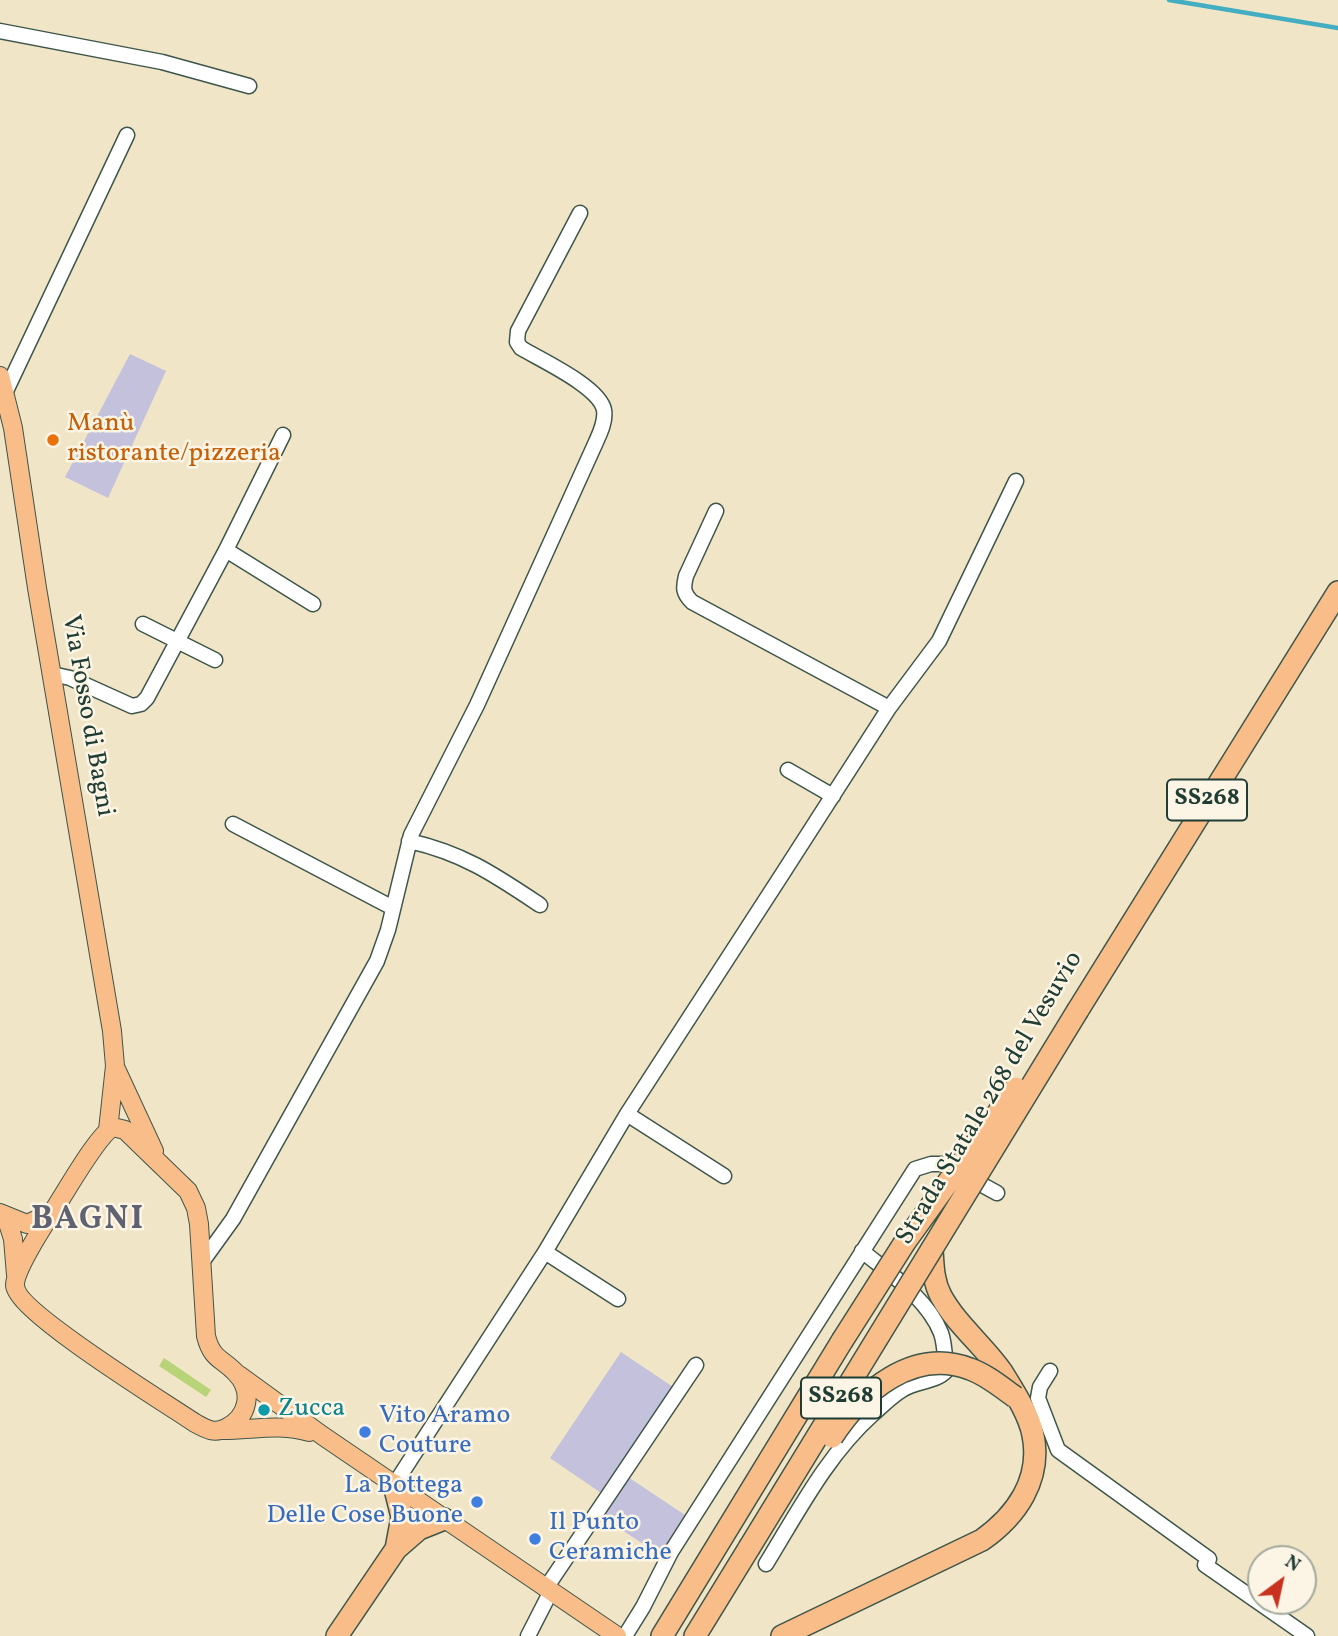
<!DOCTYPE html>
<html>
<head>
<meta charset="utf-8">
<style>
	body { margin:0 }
	#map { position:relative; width:1338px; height:1636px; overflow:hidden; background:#f1e5c7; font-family:Vollkorn,serif }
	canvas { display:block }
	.north { position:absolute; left:1247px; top:1545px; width:70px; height:70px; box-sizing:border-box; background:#fcf5e5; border:2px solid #a4ab9e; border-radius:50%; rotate:33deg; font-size:19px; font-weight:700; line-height:28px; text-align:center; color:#1f3d34 }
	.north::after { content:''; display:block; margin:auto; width:24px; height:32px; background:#c8321e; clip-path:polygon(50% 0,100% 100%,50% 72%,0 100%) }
</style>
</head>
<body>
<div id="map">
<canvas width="1338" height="1636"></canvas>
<div class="north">N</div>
</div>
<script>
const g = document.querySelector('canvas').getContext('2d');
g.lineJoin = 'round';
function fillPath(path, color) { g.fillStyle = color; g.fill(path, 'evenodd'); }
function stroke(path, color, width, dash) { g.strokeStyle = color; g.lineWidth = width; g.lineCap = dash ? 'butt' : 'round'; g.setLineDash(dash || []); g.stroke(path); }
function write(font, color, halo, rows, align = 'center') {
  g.font = font + ' Vollkorn,serif'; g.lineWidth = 5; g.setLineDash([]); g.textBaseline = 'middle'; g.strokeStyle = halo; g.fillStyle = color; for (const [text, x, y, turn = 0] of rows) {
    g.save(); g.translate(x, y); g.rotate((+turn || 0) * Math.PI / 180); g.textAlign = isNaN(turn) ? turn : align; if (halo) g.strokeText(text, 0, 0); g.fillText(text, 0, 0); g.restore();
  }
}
fillPath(new Path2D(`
	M 130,354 L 166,371 L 108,498 L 65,477 Z
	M 621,1352 L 682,1393 L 628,1477 L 685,1515 L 660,1555 L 593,1511 L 604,1495 L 550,1458 Z`), '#c3c1db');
fillPath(new Path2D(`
	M 164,1358 L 211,1390 L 206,1397 L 159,1366 Z`), '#b9d378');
stroke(new Path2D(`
	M 1169,0 L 1338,28`), '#43adc2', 4.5);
const minor = new Path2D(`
	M 0,31 L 162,62 L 249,86
	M 5,393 L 127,135
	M 716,511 L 686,576 C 683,588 683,593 692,602 L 889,708
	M 226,550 L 313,604
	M 143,624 L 215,660
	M 52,674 L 70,678 L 132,706 L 141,704 L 147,698 L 226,550 L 283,435
	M 788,770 L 833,796
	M 233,824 L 393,908
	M 409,841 C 463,853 495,875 540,905
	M 627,1114 L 724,1176
	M 545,1252 L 618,1299
	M 202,1262 L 233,1219 L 377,961 L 388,930 L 411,835 L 477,705 L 596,442 C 600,433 606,421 604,410 C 600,387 541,360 521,348 L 517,342 L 518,331 L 580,213
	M 1050,1371 L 1040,1387 L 1038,1398 L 1058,1450 L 1209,1559 L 1205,1565 L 1307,1636
	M 394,1485 L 545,1252 L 627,1114 L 783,873 L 889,708 L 939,641 L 1016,481
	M 766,1564 C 798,1512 827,1455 873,1414 C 882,1406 892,1396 902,1390 C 915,1381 936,1382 946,1371 C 945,1359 945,1344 941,1333 C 927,1298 890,1274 862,1251
	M 546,1588 L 696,1365
	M 528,1636 L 551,1591
	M 625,1636 L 643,1607 L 671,1552 L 915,1169 L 931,1164 L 944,1164 L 997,1193`);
const major = new Path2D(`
	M 0,376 L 13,428 L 37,588 L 112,1031 L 115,1066 L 108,1130
	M 116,1069 L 154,1151
	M 113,1127 L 125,1130 L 188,1191 L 196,1208 L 199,1224 L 206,1336 C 212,1360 222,1358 236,1373 C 254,1392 248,1417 226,1428 C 214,1434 206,1429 195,1423 C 167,1404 15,1311 15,1285 C 15,1269 47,1220 57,1205 C 68,1188 98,1135 113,1127 Z
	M 0,1213 L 27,1224 L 52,1213
	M 6,1217 L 13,1239 L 16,1275
	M 239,1375 L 323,1436 L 617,1636
	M 223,1430 C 253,1430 280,1423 309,1432`);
const highway = new Path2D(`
	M 1078,1010 L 1338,592
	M 394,1485 L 402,1517 L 396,1549
	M 337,1636 L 396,1549 L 419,1529 L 444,1519
	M 662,1636 L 842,1341
	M 695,1636 L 749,1548
	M 782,1636 L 982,1540 C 1016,1516 1042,1480 1033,1435 C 1029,1414 1013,1390 1002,1372 C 984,1346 956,1324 941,1296 C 933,1281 933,1265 932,1249`);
stroke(minor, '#3e564a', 17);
stroke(major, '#3e564a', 20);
stroke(highway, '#3e564a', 24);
stroke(minor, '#fff', 14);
stroke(major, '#f8bd89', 18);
stroke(highway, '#f8bd89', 21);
const highwayBridge = new Path2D(`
	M 842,1341 L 905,1242 L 1016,1088
	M 832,1437 C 861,1392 913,1347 970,1369 C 987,1375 1001,1387 1015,1397
	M 749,1548 L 1078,1010`);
stroke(highwayBridge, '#3e564a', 24, []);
stroke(highwayBridge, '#f8bd89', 21);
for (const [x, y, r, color] of [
	[53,440,7,"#e8710a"],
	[264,1410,7,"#0f9aa8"],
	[365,1432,7,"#3f7fe0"],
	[477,1502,7,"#3f7fe0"],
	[535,1539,7,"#3f7fe0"]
]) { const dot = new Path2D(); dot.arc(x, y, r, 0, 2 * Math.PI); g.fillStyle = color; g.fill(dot); stroke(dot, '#fcf5e5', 2.5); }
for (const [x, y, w] of [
	[1207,800,80],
	[841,1398,80]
]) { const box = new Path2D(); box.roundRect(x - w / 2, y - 20.5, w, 41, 5); g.fillStyle = '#fcf5e5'; g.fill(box); stroke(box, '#1f3d34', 2); }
write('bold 24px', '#1f3d34', null, [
	["SS268",1207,800],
	["SS268",841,1398]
]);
write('26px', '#c56008', '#fcf5e5', [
	["Manù",67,425],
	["ristorante/pizzeria",67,455]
], 'left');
write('26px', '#1f3d34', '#fcf5e5', [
	["Via Fosso di Bagni",86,716,80],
	["Strada Statale 268 del Vesuvio",991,1099,-59]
]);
write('26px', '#0d838f', '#fcf5e5', [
	["Zucca",278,1410]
], 'left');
write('26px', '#366cbe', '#fcf5e5', [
	["Vito Aramo",379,1417],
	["Couture",379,1447],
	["La Bottega",463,1487,"right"],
	["Delle Cose Buone",463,1517,"right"],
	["Il Punto",549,1524],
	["Ceramiche",549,1554]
], 'left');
g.letterSpacing = '2px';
write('bold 33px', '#5f6271', '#fcf5e5', [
	["BAGNI",88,1222]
]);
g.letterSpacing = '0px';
</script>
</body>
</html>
